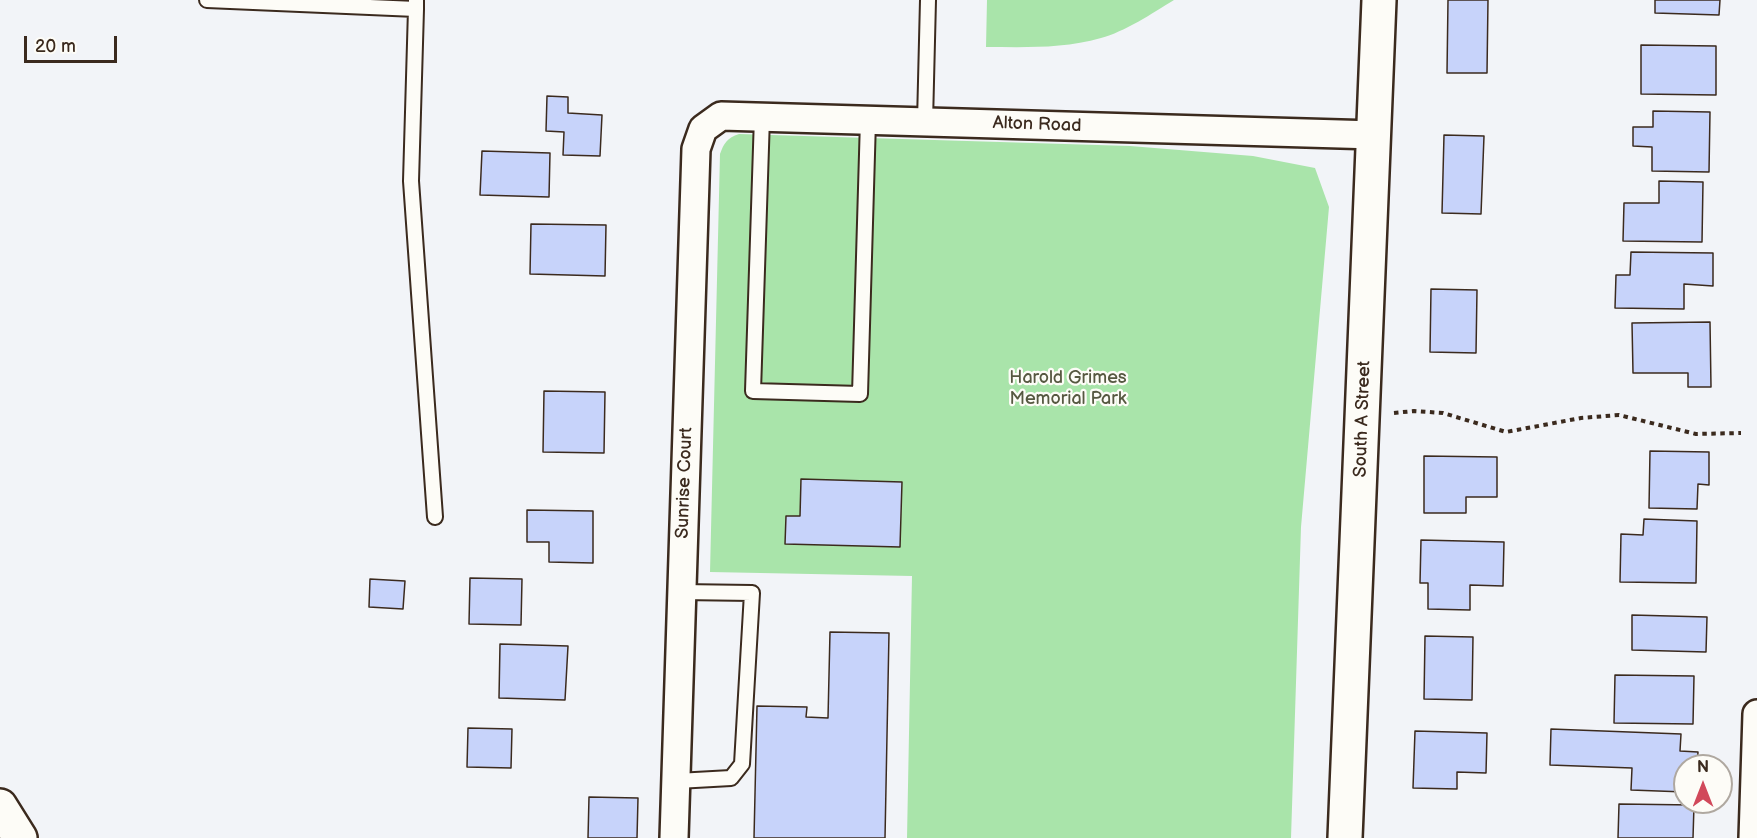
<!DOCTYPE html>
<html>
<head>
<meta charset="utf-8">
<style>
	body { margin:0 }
	#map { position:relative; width:1757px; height:838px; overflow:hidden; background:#f2f4f8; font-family:"Balsamiq Sans",sans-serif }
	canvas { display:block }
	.north { position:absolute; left:1673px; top:754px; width:60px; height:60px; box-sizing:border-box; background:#fdfcf7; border:2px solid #afa8a0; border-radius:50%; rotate:0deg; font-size:16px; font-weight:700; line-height:24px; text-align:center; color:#3b2a1e }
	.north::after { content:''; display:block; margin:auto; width:21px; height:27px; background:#d1495b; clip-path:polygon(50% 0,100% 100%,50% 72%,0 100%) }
	.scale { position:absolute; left:24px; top:36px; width:93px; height:27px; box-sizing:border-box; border:3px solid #3b2a1e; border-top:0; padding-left:8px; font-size:18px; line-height:21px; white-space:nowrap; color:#3b2a1e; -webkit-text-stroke:4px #fdfcf7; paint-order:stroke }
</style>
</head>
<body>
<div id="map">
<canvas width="1757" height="838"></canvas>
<div class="north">N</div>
<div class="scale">20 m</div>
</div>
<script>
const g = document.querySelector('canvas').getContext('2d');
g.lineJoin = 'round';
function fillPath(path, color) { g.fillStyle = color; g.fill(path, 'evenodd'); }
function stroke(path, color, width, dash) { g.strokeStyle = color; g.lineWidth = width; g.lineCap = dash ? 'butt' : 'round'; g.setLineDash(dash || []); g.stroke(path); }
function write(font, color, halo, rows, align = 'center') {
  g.font = font + ' "Balsamiq Sans",sans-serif'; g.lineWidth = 4.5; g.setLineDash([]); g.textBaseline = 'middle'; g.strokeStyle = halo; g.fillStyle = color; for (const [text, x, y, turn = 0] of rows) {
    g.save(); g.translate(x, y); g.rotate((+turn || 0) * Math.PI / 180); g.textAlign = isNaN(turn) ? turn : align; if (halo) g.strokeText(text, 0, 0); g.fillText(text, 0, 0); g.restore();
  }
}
fillPath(new Path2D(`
	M 987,0 L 1174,0 C 1153,13 1124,32 1101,38 C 1063,49 1024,47 986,47 Z
	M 739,134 L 1130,146 L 1253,156 L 1315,168 L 1329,207 L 1301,527 L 1291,838 L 907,838 L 912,576 L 710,572 L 720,154 C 724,143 727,138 739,134 Z`), '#a9e4aa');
const building = new Path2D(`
	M 1448,0 L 1488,0 L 1487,73 L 1447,73 Z
	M 1655,0 L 1720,0 L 1719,15 L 1655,13 Z
	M 1641,45 L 1716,46 L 1716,95 L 1641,94 Z
	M 547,96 L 568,97 L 568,113 L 602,115 L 600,156 L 563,155 L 564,132 L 546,131 Z
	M 1653,111 L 1710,112 L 1709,172 L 1652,171 L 1652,147 L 1633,146 L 1633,127 L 1653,127 Z
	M 1444,135 L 1484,136 L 1481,214 L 1442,213 Z
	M 482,151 L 550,153 L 549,197 L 480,195 Z
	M 1659,181 L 1703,182 L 1702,242 L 1623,241 L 1624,203 L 1659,203 Z
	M 531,224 L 606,225 L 605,276 L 530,274 Z
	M 1631,252 L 1713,253 L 1713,286 L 1684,284 L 1684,309 L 1615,308 L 1616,275 L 1630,275 Z
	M 1431,289 L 1477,290 L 1476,353 L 1430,352 Z
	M 1710,322 L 1711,387 L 1688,387 L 1688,373 L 1633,373 L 1632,323 Z
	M 544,391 L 605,392 L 604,453 L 543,452 Z
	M 1650,451 L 1709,452 L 1709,485 L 1698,484 L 1697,509 L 1649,508 Z
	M 1424,456 L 1497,457 L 1497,497 L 1466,497 L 1466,513 L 1424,513 Z
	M 801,479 L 902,482 L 900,547 L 785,544 L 786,516 L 800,516 Z
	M 527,510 L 593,511 L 593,563 L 549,562 L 549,542 L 527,542 Z
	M 1644,519 L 1697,521 L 1696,583 L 1620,582 L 1621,534 L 1643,535 Z
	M 1421,540 L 1504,542 L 1503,586 L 1470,585 L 1470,610 L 1428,609 L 1428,583 L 1420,583 Z
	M 470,578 L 522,579 L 521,625 L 469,624 Z
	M 370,579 L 405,581 L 403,609 L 369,607 Z
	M 1632,615 L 1707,617 L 1706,652 L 1632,650 Z
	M 830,632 L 889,633 L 885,838 L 754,838 L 757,706 L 807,707 L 806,717 L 828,718 Z
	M 1425,636 L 1473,637 L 1472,700 L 1424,699 Z
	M 500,644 L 568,646 L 565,700 L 499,698 Z
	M 1615,675 L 1694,676 L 1693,724 L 1614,723 Z
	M 468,728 L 512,729 L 511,768 L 467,767 Z
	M 1551,729 L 1681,734 L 1680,751 L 1698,752 L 1697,766 L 1685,766 L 1685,792 L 1631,790 L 1632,768 L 1550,765 Z
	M 1415,731 L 1487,733 L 1486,773 L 1457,772 L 1457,789 L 1413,788 Z
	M 589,797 L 638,798 L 637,838 L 588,838 Z
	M 1619,804 L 1694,805 L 1693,838 L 1618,838 Z`);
fillPath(building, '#c7d3fa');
stroke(building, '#3b2a1e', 1.5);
const lane = new Path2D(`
	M 207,0 L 416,9 L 416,1
	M 416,9 L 411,181 L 435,517
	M 762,117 L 753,391 L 860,394 L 868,120
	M 925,122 L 928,0
	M 677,781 L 731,778 L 742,764 L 752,593 L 681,592`);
const street = new Path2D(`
	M 674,838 L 696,149 L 703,129 L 721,116 L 1375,135
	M 1753,838 L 1757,714`);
const secondary = new Path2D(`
	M 1345,838 L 1379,0`);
const highway = new Path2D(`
	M 0,806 L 20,838`);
stroke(lane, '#3b2a1e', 18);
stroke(street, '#3b2a1e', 32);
stroke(secondary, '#3b2a1e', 38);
stroke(highway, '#3b2a1e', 38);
stroke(new Path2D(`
	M 1394,413 L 1414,411 L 1443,413 L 1506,432 L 1581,418 L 1619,415 L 1696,434 L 1741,433`), '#3b2a1e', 4, [4.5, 4.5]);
stroke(lane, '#fdfcf7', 14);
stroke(street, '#fdfcf7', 27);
stroke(secondary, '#fdfcf7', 33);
stroke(highway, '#fdfcf7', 33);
write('18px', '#3b2a1e', '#fdfcf7', [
	["Alton Road",1037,125,2],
	["South A Street",1363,419,-88],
	["Sunrise Court",685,483,-88]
]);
write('18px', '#565841', '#fdfcf7', [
	["Harold Grimes",1068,378],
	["Memorial Park",1068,399]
]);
</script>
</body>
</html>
